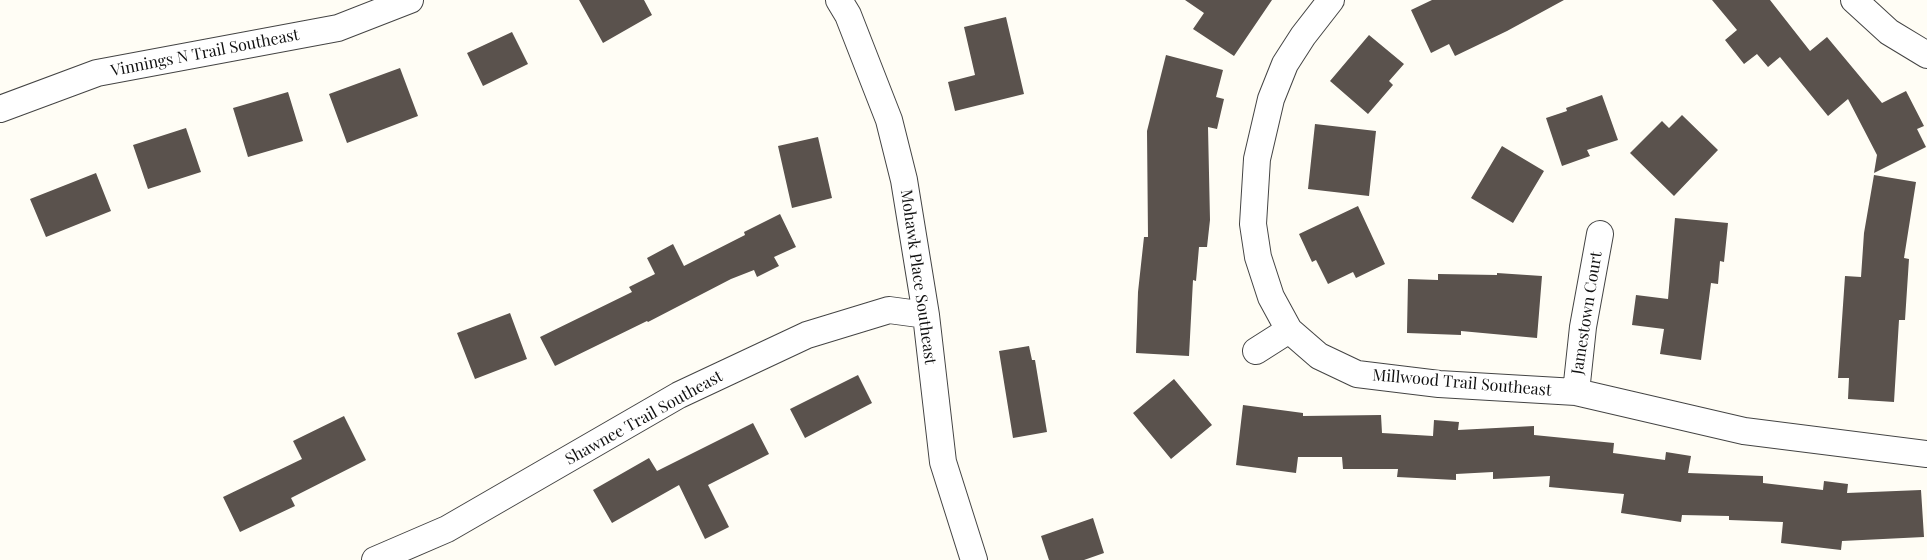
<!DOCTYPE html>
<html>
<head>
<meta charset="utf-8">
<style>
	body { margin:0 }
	canvas { display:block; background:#fffdf5 }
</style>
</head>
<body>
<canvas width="1927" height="560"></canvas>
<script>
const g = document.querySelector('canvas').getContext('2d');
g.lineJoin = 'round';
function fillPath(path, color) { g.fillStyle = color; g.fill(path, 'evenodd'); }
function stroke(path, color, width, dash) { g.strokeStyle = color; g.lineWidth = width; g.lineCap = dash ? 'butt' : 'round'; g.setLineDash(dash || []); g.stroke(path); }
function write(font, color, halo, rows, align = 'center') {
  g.font = font + ' "Playfair Display",serif'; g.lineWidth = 6; g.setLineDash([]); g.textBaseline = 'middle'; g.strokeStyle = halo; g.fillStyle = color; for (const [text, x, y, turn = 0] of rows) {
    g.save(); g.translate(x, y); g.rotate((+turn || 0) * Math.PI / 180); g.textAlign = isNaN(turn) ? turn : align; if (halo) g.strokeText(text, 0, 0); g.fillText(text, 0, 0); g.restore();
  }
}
fillPath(new Path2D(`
	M 579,0 L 644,0 L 652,15 L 603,43 Z
	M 1185,0 L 1272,0 L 1234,56 L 1193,29 L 1204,13 Z
	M 1432,0 L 1564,0 L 1507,31 L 1455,56 L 1449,44 L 1431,53 L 1411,10 Z
	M 1712,0 L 1770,0 L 1810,51 L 1827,37 L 1882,103 L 1906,91 L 1924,126 L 1917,129 L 1926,147 L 1874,173 L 1877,155 L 1848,99 L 1828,116 L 1780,57 L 1768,67 L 1757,54 L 1744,64 L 1725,40 L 1737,30 Z
	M 1006,17 L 1024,94 L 955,111 L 948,82 L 975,75 L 964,27 Z
	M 512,32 L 528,64 L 483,86 L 467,53 Z
	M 1369,35 L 1404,64 L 1389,81 L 1393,85 L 1368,114 L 1330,81 Z
	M 1166,55 L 1223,70 L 1216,97 L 1224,99 L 1217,129 L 1208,127 L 1210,220 L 1207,247 L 1199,247 L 1196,281 L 1193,280 L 1189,356 L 1136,353 L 1138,292 L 1144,237 L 1148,237 L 1147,131 Z
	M 400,68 L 418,116 L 347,143 L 329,94 Z
	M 288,92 L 303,141 L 248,157 L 233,108 Z
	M 1602,95 L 1618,140 L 1587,150 L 1590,156 L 1562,166 L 1546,118 L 1567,111 L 1566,108 Z
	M 1682,115 L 1718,150 L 1674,196 L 1630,153 L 1662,121 L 1669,128 Z
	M 1315,124 L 1376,131 L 1369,196 L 1308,189 Z
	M 186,128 L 201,172 L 148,189 L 133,145 Z
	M 818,137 L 832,198 L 792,208 L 778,146 Z
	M 1502,146 L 1544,171 L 1513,223 L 1471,198 Z
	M 96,173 L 111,211 L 46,237 L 30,199 Z
	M 1874,175 L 1916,182 L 1904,258 L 1909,259 L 1905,320 L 1899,320 L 1894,402 L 1848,399 L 1849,378 L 1838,378 L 1845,276 L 1861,277 L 1864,233 Z
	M 1358,206 L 1385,264 L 1356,278 L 1353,272 L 1328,284 L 1316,260 L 1312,262 L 1299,234 Z
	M 780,214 L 796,247 L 774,257 L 779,266 L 757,277 L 754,270 L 731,279 L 648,322 L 647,321 L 555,366 L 540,337 L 632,292 L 629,287 L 655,274 L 647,258 L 673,244 L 684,266 L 745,235 L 744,232 Z
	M 1675,218 L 1728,223 L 1724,262 L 1720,261 L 1718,284 L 1711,283 L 1701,360 L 1660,354 L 1664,329 L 1632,325 L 1636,295 L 1668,299 Z
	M 1497,273 L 1542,276 L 1537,338 L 1461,331 L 1461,335 L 1407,333 L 1408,279 L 1438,280 L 1438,274 L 1497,275 Z
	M 510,313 L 527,359 L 475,379 L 457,333 Z
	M 1029,346 L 1032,360 L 1035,360 L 1047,432 L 1013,438 L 999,351 Z
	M 858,375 L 872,403 L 805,438 L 790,409 Z
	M 1174,379 L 1212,425 L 1171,459 L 1133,413 Z
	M 1243,405 L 1303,413 L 1303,416 L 1381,415 L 1382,433 L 1433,436 L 1434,420 L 1459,422 L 1458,430 L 1534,426 L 1534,435 L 1614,443 L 1613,453 L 1665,460 L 1666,452 L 1691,456 L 1688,473 L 1763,476 L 1763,483 L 1823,490 L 1824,481 L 1848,484 L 1847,493 L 1921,490 L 1924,537 L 1842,541 L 1841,550 L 1781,543 L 1783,522 L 1729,520 L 1729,516 L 1682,515 L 1681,522 L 1621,513 L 1624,494 L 1549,487 L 1550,476 L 1493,479 L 1493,472 L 1456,474 L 1456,480 L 1397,477 L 1398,469 L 1343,469 L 1342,457 L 1298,457 L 1296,473 L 1236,465 Z
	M 344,416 L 366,460 L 291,498 L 295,506 L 240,532 L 223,497 L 302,459 L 293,441 Z
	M 753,423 L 769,454 L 708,485 L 729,527 L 705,539 L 679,485 L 612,523 L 593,490 L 649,458 L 657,471 Z
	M 1093,518 L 1104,553 L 1084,560 L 1049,560 L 1041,536 Z`), '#5a524d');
const street = new Path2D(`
	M 839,0 L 848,15 L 889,120 L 904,180 L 926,315 L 943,462 L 974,560
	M 1331,0 L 1303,36 L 1285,64 L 1271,99 L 1257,159 L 1253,224 L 1258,257 L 1271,297 L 1289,330 L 1319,356 L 1357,374 L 1439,384 L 1576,392 L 1744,431 L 1927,454
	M 1854,0 L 1889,32 L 1927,55
	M 0,109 L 97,73 L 338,28 L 410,0
	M 1256,351 L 1289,330
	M 1576,392 L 1583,327 L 1600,234
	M 375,560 L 447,529 L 679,395 L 807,335 L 889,310 L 926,315`);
stroke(street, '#444', 28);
stroke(street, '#fff', 26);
write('16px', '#111', '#fff', [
	["Vinnings N Trail Southeast",205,53,-11],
	["Mohawk Place Southeast",918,277,82],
	["Jamestown Court",1587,313,-81],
	["Millwood Trail Southeast",1462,383,5],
	["Shawnee Trail Southeast",644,418,-29]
]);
</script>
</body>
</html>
